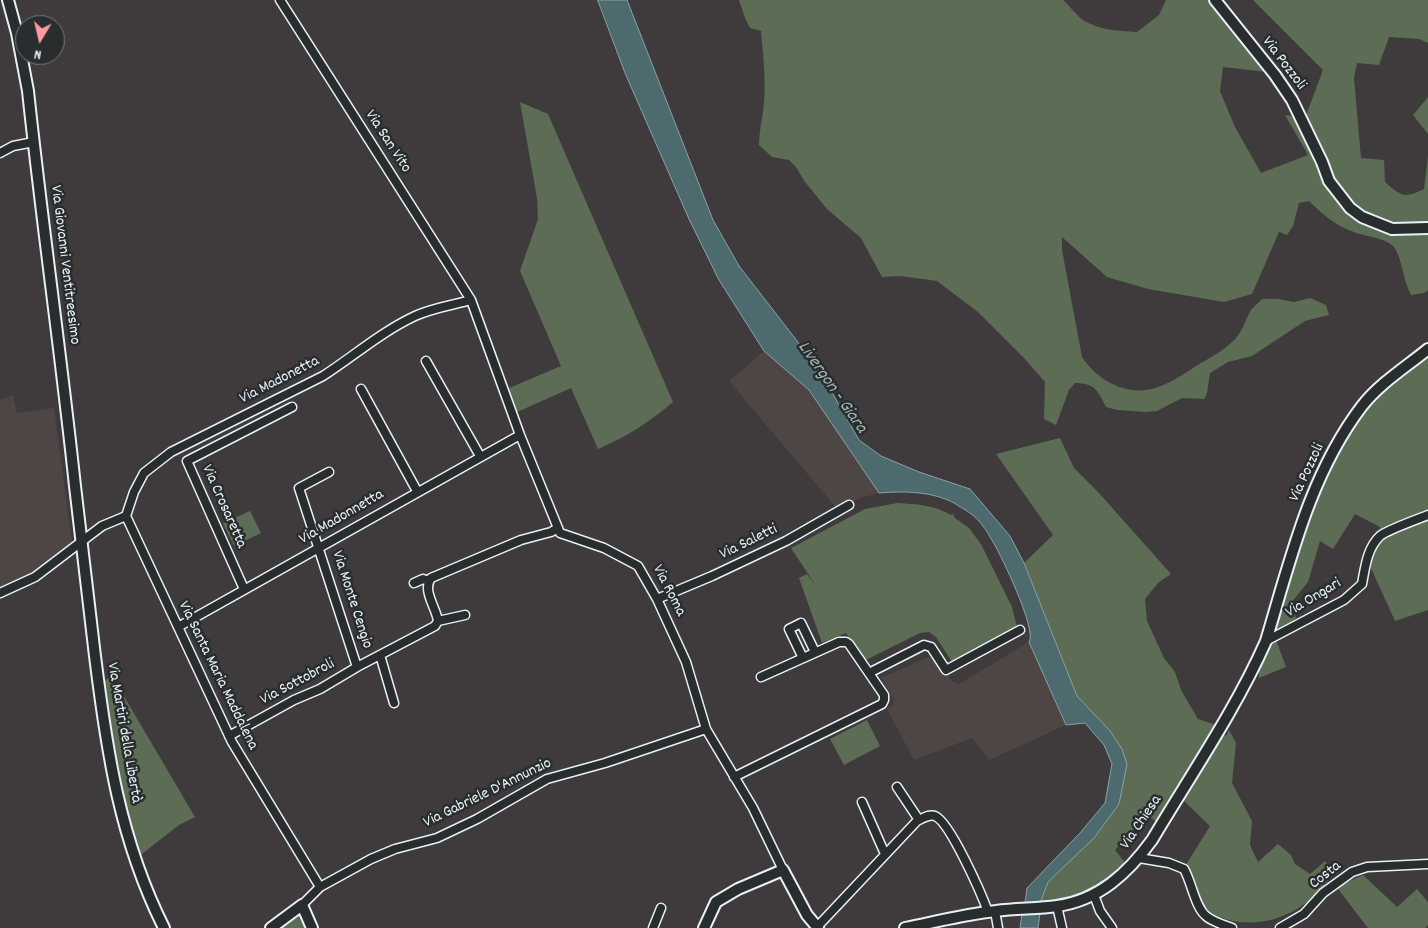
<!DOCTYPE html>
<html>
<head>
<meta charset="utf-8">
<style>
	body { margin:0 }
	#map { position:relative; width:1428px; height:928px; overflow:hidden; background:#3f3b3c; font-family:Dekko,sans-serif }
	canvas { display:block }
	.north { position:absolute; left:15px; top:15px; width:50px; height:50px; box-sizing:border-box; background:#2a2d2e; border:1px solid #767b7f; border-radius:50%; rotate:189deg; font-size:14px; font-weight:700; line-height:20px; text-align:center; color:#e8f1f8 }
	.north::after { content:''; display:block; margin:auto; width:18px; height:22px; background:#ff9aa2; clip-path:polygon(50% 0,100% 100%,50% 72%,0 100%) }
</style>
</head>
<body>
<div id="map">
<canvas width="1428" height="928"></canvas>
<div class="north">N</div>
</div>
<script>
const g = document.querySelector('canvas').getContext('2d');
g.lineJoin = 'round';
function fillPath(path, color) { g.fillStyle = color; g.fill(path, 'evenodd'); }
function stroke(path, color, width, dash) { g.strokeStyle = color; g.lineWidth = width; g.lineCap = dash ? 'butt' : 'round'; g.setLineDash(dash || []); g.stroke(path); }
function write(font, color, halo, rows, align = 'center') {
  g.font = font + ' Dekko,sans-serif'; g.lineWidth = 5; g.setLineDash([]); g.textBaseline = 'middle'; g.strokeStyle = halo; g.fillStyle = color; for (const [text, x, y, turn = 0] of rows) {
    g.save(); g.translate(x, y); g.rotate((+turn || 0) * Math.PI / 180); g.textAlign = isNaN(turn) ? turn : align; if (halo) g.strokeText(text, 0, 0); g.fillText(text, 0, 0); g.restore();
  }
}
fillPath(new Path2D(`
	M 764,351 L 809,390 L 879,493 L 860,498 L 838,510 L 729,381 Z
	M 13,395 L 17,413 L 54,408 L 73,550 L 41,573 L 0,590 L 0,400 Z
	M 1029,642 L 1066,725 L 989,760 L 972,738 L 914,760 L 887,709 L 893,705 L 894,700 L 881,678 L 929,657 L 938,661 L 953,682 L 959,684 Z`), '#4e4545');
fillPath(new Path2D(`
	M 739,0 L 1063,0 C 1070,6 1076,15 1083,20 C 1099,30 1118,31 1137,32 L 1159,15 L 1166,0 L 1218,0 L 1276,73 L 1223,67 L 1220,91 L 1235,127 L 1261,173 L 1308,155 L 1285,115 L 1305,118 L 1323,70 L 1253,0 L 1428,0 L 1428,43 L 1419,39 L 1389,37 L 1379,65 L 1357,63 L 1354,78 L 1361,158 L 1384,160 L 1385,182 C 1401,196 1404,199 1424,189 L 1428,156 L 1428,290 L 1424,293 L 1411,295 C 1403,280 1402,258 1394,247 C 1386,238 1364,236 1354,232 C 1336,226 1322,214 1309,201 L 1299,203 L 1293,226 L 1287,235 L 1279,232 L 1252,294 L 1224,302 L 1148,289 L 1107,277 L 1062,237 L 1062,250 L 1082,357 C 1097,380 1127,397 1155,388 C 1169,384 1184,374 1196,366 C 1208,359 1221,352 1231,343 C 1243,333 1244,322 1251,310 C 1254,306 1259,303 1262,299 L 1278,299 L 1294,302 L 1310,298 L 1326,305 L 1329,315 L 1305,321 L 1252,356 L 1228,362 L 1210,373 L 1207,393 L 1204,399 L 1182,398 L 1157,411 L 1146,412 L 1117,410 L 1106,407 C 1098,391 1095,383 1075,383 L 1069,390 L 1056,425 L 1044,419 L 1045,382 L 1023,357 L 978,312 L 937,281 L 900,276 L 882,277 L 861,238 L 827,209 L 805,182 L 796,167 L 789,160 L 772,157 L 759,145 C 759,131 763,117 764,102 C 766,78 763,54 761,31 L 750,28 L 745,18 Z
	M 1428,97 L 1428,134 L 1413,115 Z
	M 520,102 L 548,114 L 673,402 C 650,422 626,437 598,449 L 571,388 L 515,413 L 507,389 L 561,366 L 520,271 L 538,219 L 537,198 Z
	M 1428,349 L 1428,610 L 1395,621 L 1366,557 L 1380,527 L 1355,514 L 1333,549 L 1320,541 L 1308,582 L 1291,603 L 1296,618 L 1275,637 L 1286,667 L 1259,678 L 1258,659 L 1313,490 L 1354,417 Z
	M 1060,438 L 1074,468 L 1099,493 L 1171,574 L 1158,583 L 1145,599 L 1147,621 L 1164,658 L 1175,672 L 1181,690 L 1198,719 L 1216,725 L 1215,728 L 1226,736 L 1229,730 L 1236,743 L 1232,783 L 1252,821 L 1250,845 L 1258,862 L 1278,844 L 1291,855 L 1295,864 L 1310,874 L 1325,861 L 1334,873 C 1327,881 1320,891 1311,899 C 1287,919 1256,928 1225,919 C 1218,916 1207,913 1202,906 C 1195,897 1189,879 1184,868 L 1210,826 L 1183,800 L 1166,829 L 1147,815 L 1115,850 L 1127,865 L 1108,885 L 1066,900 L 1040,903 L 1048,882 L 1119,804 L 1110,731 L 1077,696 L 1024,563 L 1053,535 L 996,454 Z
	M 897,503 C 916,504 934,505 951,515 L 953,514 L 955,518 L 969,528 L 981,544 L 1012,607 L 1017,627 L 952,662 L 936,637 L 929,632 L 920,633 L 864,661 L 846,633 L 822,643 L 799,578 L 807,574 L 818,589 L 791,548 L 865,509 Z
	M 250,511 L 261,533 L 234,546 L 223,523 Z
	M 112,676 L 195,817 L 179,825 L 138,857 L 122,804 L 104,681 Z
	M 867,720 L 880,746 L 844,765 L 830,739 Z
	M 1363,875 L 1397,907 L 1417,889 L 1428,902 L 1428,925 L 1425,928 L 1368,928 L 1338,889 L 1343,884 Z
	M 296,914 L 305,917 L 309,928 L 278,928 Z`), '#5c6c55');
const water = new Path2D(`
	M 598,0 L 627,0 L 713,220 L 739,266 L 818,368 L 859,440 L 881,456 L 919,472 L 970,489 L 1010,536 L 1024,563 L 1077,696 L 1110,731 L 1122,749 L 1127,764 L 1119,804 L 1094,838 L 1048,882 L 1040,903 L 1025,903 L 1027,888 L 1080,833 L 1105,803 L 1112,764 L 1104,745 L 1085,723 L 1066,725 L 1029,642 C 1038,631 999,550 990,537 C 987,531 983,526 979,521 C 973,514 962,508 954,503 C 931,491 904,491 879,493 L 809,390 L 764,351 L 719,280 L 689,219 L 625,73 Z
	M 1040,913 L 1038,928 L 1020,928 L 1022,914 Z`);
fillPath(water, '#4d6b6f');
stroke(water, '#8ba1a6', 1);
const street = new Path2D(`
	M 280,0 L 471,300 L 520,435 L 560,533 L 604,548 L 638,566 L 657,599 L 686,662 L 706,729 L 753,808 L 783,870
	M 0,153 L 13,146 L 34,142
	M 426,361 L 480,456
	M 361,389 L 417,491
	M 329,472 L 299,488 L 357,667
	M 126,516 L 232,742 L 320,887
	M 126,516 L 134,492 L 144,473 L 171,452 L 323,376 C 354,356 381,332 415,316 C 432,308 453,305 471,300
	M 414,583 L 423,579 L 429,581
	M 244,589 L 187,461 L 292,407
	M 0,593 L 35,577 L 102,526 L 126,516
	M 657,599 L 712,576 L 786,541 L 849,505
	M 438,621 L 465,615
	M 178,627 L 520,435
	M 1266,641 L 1344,600 L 1362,584 C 1365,568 1367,548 1380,536 C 1387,530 1418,519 1428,515
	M 380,655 L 394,703
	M 803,658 L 789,629 L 801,623 L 815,652
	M 869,673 L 924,645 L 931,647 L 946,670 L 1020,630
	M 229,736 L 294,700 L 320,689 L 357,667 L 435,626 L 438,621 C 436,607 422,591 431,578 L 521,540 L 551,532 L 558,528
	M 734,777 L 882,704 L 884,700 L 884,695 L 849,644 L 846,642 L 839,642 L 761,677
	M 897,787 L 919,820
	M 862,802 L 885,854
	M 1139,858 L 1169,863 L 1184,869 C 1192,883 1195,907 1206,916 C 1213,922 1224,925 1232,928
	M 1094,895 L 1100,911 L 1112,928
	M 302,905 L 320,887 L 371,859 L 395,849 L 437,838 L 477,819 L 547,779 L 605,763 L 706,729
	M 1057,906 L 1062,928
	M 995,911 L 998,928
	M 817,927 L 917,821 C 923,818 929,814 935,816 C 950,822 982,895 988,912
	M 653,928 L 661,908
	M 1280,928 L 1304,914 L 1323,893 L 1352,872 L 1367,867 L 1428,864`);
const secondary = new Path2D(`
	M 8,0 L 17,33 L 28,91 C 42,223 61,354 75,486 C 82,543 88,600 95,656 C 107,753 120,840 164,928
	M 1215,0 L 1275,75 L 1292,100 L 1322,162 L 1329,181 L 1350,208 L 1362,217 L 1392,229 L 1428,228
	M 271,928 L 302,905 L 312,928
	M 704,928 L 716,902 L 738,889 L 783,870 L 807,915 L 818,928
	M 905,928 C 935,922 966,914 996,911 C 1016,908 1037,909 1057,906 C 1099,900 1128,873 1152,840 C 1190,776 1236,709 1266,641 C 1290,561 1310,474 1362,406 C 1380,383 1406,367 1428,349`);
stroke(street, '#e8f1f8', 11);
stroke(secondary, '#e8f1f8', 14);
stroke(street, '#2a2d2e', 8);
stroke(secondary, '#2a2d2e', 10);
write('16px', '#e8f1f8', '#2a2d2e', [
	["Via Pozzoli",1283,64,53],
	["Via San Vito",387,142,57],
	["Via Giovanni Ventitreesimo",64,265,83],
	["Via Madonetta",280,381,-27],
	["Via Pozzoli",1308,473,-65],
	["Via Crosaretta",223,507,66],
	["Via Madonnetta",342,518,-30],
	["Via Saletti",749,543,-26],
	["Via Roma",668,591,63],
	["Via Ongari",1314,599,-31],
	["Via Monte Cengio",351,600,72],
	["Via Santa Maria Maddalena",217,676,64],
	["Via Sottobroli",298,683,-28],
	["Via Martiri della Libertà",123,733,80],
	["Via Gabriele D'Annunzio",488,794,-26],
	["Via Chiesa",1142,823,-56],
	["Costa",1326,876,-38]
]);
write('italic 18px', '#a2b5ba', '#2a2d2e', [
	["Livergon - Giara",831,388,55]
]);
</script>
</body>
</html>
